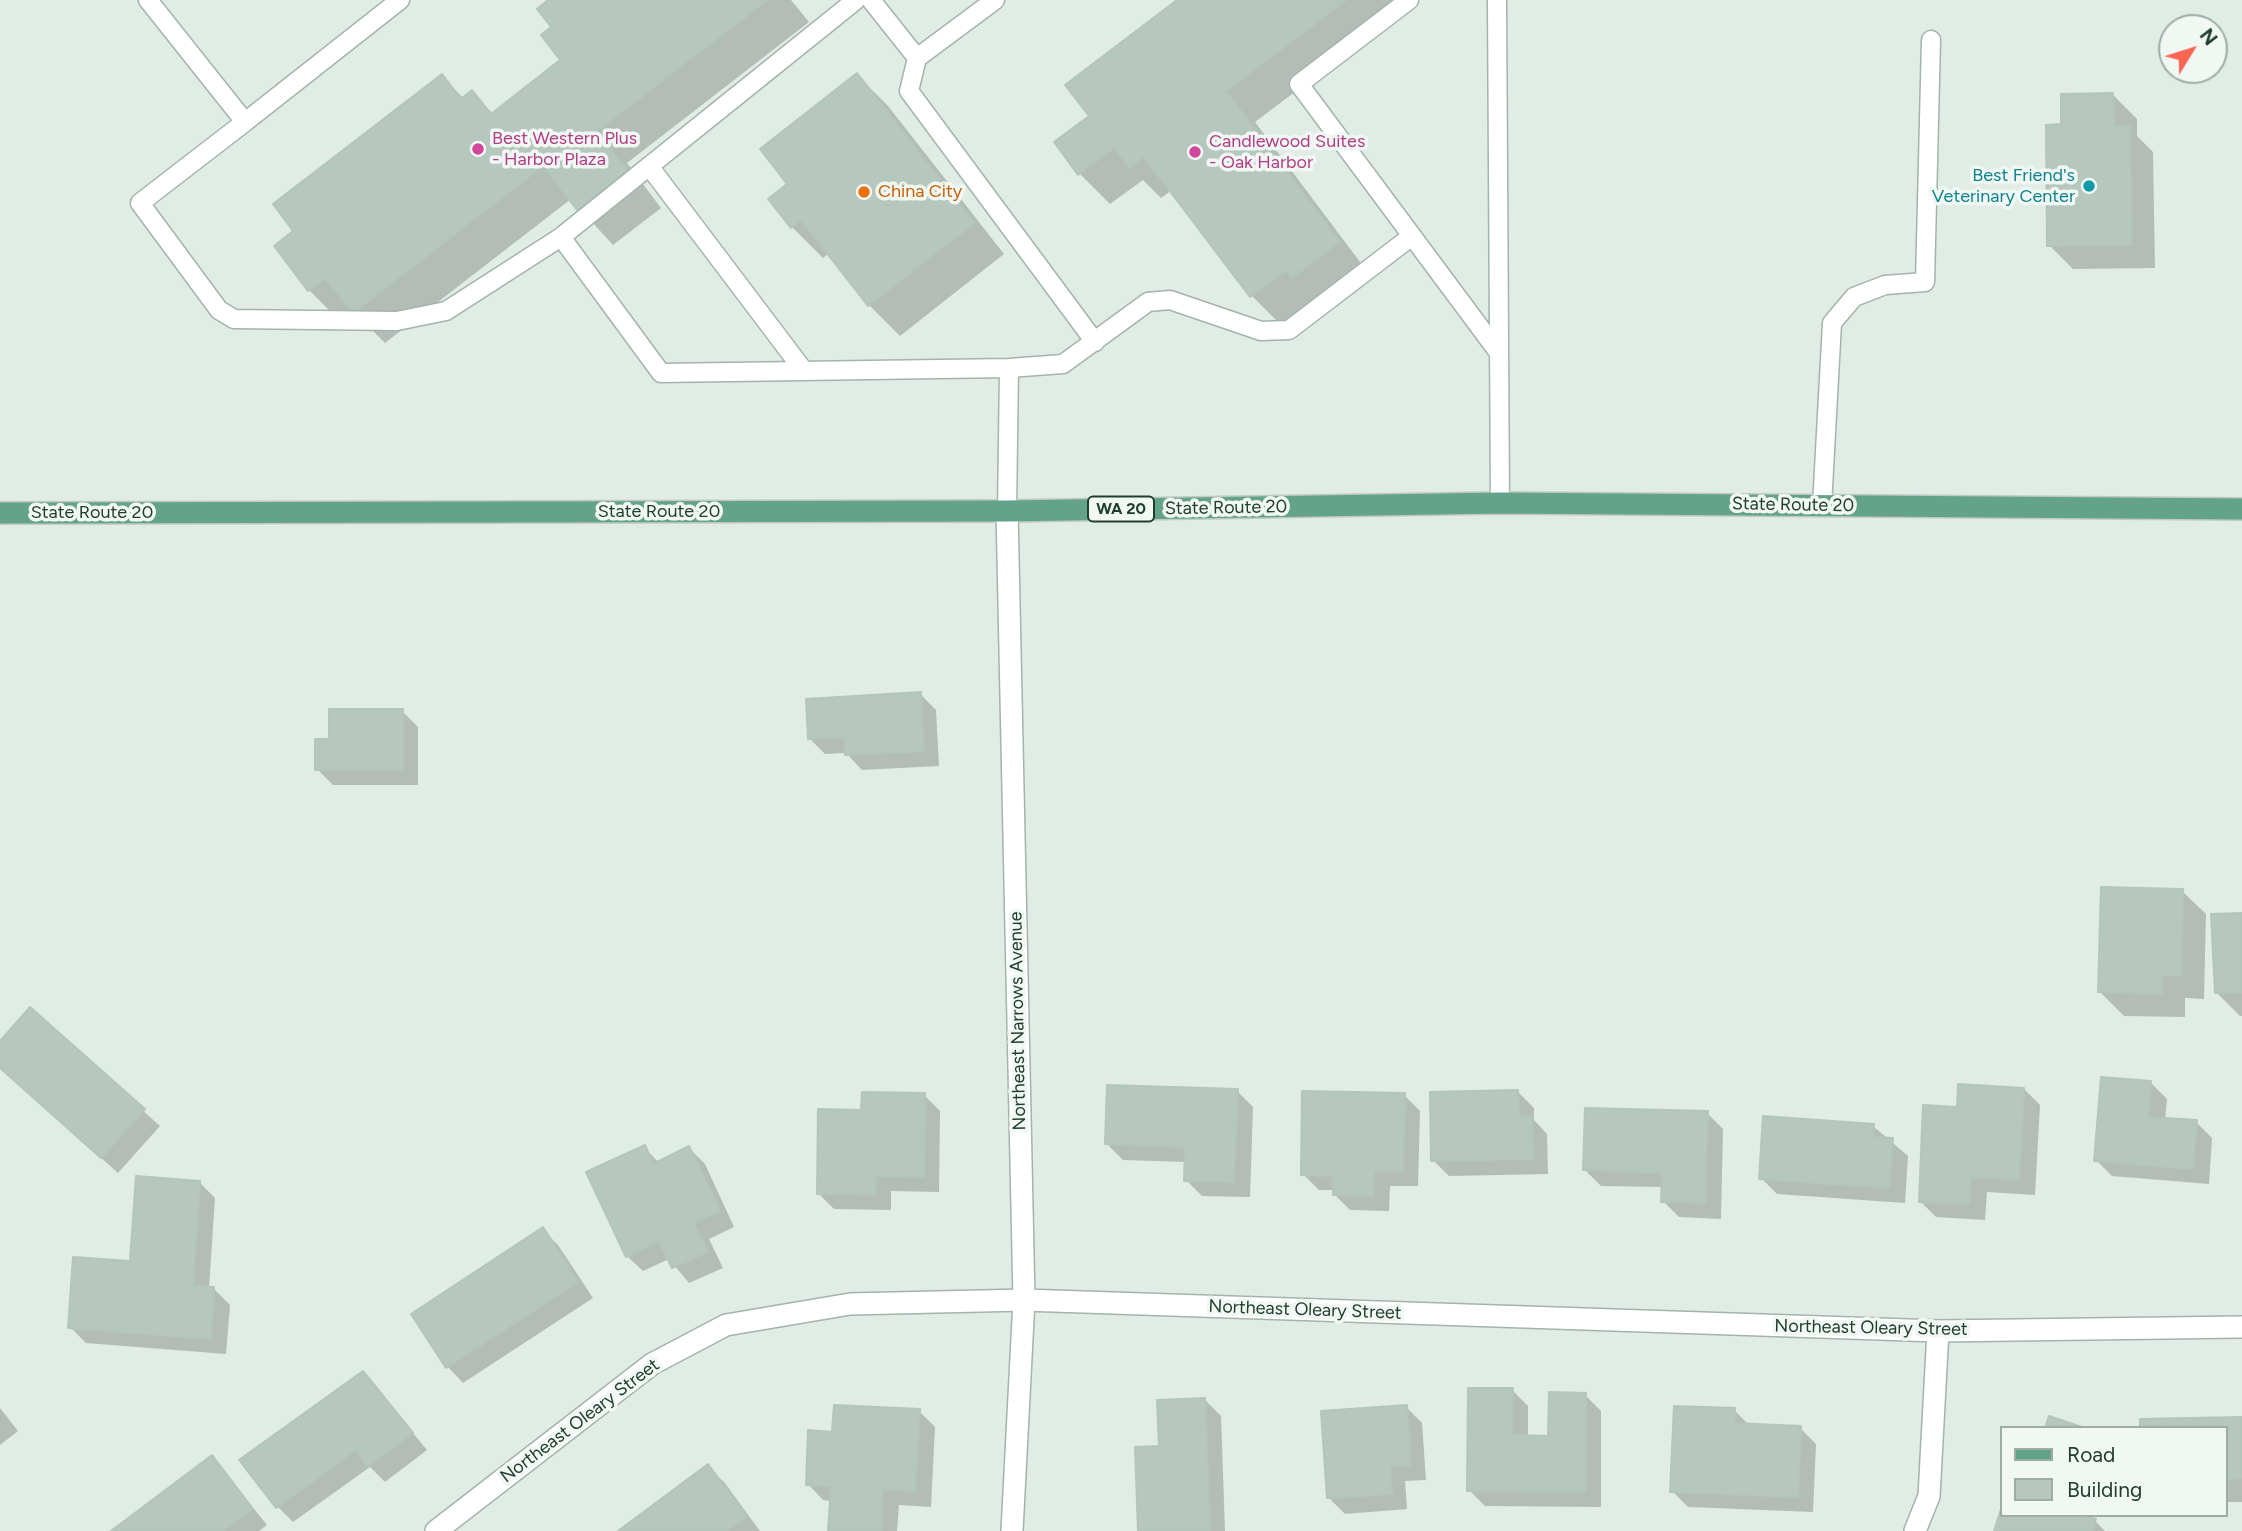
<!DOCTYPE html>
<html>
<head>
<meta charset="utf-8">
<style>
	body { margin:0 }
	#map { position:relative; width:2242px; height:1531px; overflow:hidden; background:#e0ece5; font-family:Figtree,sans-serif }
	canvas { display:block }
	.legend { position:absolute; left:2000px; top:1426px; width:228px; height:91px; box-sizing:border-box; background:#f1f8f4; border:2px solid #9dada6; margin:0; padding:9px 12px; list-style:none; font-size:21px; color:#203d31 }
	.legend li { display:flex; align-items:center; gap:14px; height:35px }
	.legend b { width:35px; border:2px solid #9dada6 }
	.north { position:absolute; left:2158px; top:14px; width:70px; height:70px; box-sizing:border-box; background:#f1f8f4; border:2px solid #9dada6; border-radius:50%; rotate:52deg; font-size:19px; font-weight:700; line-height:28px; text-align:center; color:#203d31 }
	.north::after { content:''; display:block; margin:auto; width:24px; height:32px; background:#f76653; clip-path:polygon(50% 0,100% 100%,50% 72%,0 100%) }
</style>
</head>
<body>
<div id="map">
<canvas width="2242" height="1531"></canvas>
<ul class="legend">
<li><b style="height:9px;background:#63a38a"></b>Road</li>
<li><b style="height:19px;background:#b5c7be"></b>Building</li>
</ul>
<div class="north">N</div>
</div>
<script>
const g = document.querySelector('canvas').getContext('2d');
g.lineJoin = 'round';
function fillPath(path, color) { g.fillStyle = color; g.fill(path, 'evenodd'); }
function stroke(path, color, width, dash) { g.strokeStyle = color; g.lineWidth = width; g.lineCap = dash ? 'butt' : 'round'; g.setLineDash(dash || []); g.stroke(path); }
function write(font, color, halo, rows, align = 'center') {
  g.font = font + ' Figtree,sans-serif'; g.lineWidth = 7; g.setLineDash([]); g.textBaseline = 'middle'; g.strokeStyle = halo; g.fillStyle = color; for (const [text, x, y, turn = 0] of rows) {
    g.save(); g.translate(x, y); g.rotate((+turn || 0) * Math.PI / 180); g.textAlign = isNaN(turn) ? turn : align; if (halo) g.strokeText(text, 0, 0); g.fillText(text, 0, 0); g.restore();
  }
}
fillPath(new Path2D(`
	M 551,0 L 791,0 L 809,22 L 627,163 L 661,208 L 613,245 L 571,199 L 385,343 L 353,311 L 340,321 L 309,290 L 276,246 L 296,231 L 442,76 L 464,99 L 472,92 L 493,114 L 563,60 L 553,28 Z
	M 1180,0 L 1417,0 L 1255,122 L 1369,274 L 1283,327 L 1252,296 L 1172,190 L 1161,198 L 1143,180 L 1110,204 L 1079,173 L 1091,116 Z
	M 857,75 L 888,106 L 1004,254 L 900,336 L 869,305 L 829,253 L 823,258 L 792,227 L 790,185 Z
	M 2113,95 L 2137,119 L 2137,136 L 2153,152 L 2155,268 L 2073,269 L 2049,245 L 2063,126 Z
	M 920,694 L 936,710 L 939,766 L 862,770 L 846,753 L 825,754 L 809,738 Z
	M 402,711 L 418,727 L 418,785 L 333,785 L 317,769 Z
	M 2182,891 L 2206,914 L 2204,999 L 2185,998 L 2185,1017 L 2124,1016 L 2100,992 Z
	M 2242,915 L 2242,1016 L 2240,1016 L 2216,992 Z
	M 30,1010 L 160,1126 L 118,1173 L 0,1067 L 0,1044 Z
	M 2151,1083 L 2167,1099 L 2165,1120 L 2196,1122 L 2212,1138 L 2209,1184 L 2112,1176 L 2096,1160 Z
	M 2024,1089 L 2040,1105 L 2035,1195 L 1987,1192 L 1985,1220 L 1936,1217 L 1920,1201 L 1959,1109 Z
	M 1237,1091 L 1253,1107 L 1250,1197 L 1202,1196 L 1186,1180 L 1186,1162 L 1123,1160 L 1107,1144 Z
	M 1518,1092 L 1534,1108 L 1534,1120 L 1547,1134 L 1548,1174 L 1449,1176 L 1433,1160 Z
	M 924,1095 L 940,1111 L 939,1192 L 891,1191 L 891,1210 L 834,1209 L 818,1193 L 863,1112 Z
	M 1404,1095 L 1420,1111 L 1418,1186 L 1390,1186 L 1389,1211 L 1350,1210 L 1334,1194 L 1335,1190 L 1319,1190 L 1303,1174 Z
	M 1707,1113 L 1723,1129 L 1721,1219 L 1679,1217 L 1663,1201 L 1663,1187 L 1601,1186 L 1585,1170 Z
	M 1873,1126 L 1908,1156 L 1905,1203 L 1777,1194 L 1761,1178 Z
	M 644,1147 L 659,1163 L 689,1148 L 705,1164 L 734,1227 L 709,1239 L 723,1268 L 689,1283 L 669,1259 L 643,1271 L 627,1256 Z
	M 199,1182 L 215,1198 L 209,1288 L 214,1289 L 230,1305 L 226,1354 L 86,1343 L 70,1327 L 132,1263 Z
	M 542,1229 L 558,1245 L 593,1298 L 463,1383 L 448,1367 Z
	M 363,1373 L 427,1450 L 385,1482 L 370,1467 L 293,1522 L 277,1506 Z
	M 1512,1390 L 1528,1406 L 1528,1437 L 1550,1437 L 1585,1395 L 1601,1411 L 1601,1507 L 1485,1506 L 1469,1490 Z
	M 1205,1400 L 1221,1416 L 1225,1531 L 1140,1531 L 1161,1448 Z
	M 1406,1407 L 1422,1423 L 1426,1480 L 1405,1481 L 1407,1509 L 1345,1514 L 1329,1498 Z
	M 0,1408 L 18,1431 L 0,1445 Z
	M 1734,1410 L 1750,1426 L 1800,1428 L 1816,1444 L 1813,1512 L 1688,1507 L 1672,1491 Z
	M 919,1411 L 935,1427 L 931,1507 L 899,1505 L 897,1531 L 830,1531 L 831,1501 L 823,1500 L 808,1484 L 834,1434 Z
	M 2242,1419 L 2242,1502 L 2226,1502 L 2226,1428 Z
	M 212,1457 L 267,1525 L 259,1531 L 114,1531 Z
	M 708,1467 L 724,1482 L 760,1531 L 620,1531 Z
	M 2002,1512 L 2002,1515 L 2088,1515 L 2087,1518 L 2095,1521 L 2105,1531 L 1996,1531 Z`), '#0003');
const building = new Path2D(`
	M 548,0 L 767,0 L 597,131 L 632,176 L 581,215 L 543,166 L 353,313 L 325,278 L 308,291 L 274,246 L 293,231 L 273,204 L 442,74 L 461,99 L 472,90 L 491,114 L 560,60 L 541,35 L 551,27 L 537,9 Z
	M 1177,0 L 1346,0 L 1226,91 L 1340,242 L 1292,278 L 1286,270 L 1250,297 L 1144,157 L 1129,168 L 1114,148 L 1078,175 L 1054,142 L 1089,116 L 1065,85 Z
	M 857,73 L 974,223 L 868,306 L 801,220 L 791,228 L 768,199 L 787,184 L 760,149 Z
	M 2113,93 L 2114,126 L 2130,127 L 2132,245 L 2047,246 L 2046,125 L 2061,124 L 2061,94 Z
	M 921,692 L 924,751 L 845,755 L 844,737 L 808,739 L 806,699 Z
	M 329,709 L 403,709 L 403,770 L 315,770 L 315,739 L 329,739 Z
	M 2101,887 L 2183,889 L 2181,976 L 2162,975 L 2162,994 L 2098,992 Z
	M 2242,913 L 2242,992 L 2215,993 L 2211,914 Z
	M 30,1007 L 145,1109 L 101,1158 L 0,1068 L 0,1041 Z
	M 2101,1077 L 2151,1081 L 2148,1117 L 2197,1120 L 2193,1169 L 2094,1161 Z
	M 1958,1084 L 2024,1088 L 2019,1180 L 1971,1177 L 1970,1204 L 1919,1202 L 1923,1105 L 1957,1107 Z
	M 1107,1085 L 1238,1089 L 1234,1182 L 1184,1181 L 1185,1147 L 1105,1144 Z
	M 1518,1090 L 1519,1116 L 1532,1116 L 1533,1159 L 1431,1161 L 1430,1092 Z
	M 1302,1091 L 1405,1093 L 1403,1171 L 1374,1171 L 1374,1196 L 1333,1195 L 1333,1176 L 1301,1175 Z
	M 862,1092 L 925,1093 L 924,1177 L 875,1176 L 876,1195 L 817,1194 L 818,1109 L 861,1110 Z
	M 1585,1108 L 1708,1111 L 1705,1203 L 1661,1202 L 1662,1173 L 1583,1170 Z
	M 1763,1116 L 1874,1124 L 1873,1137 L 1893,1138 L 1889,1188 L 1759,1179 Z
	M 645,1145 L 653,1164 L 689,1146 L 720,1211 L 694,1223 L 708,1252 L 672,1268 L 659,1241 L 626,1257 L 586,1172 Z
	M 136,1176 L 200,1181 L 193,1286 L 214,1287 L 211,1339 L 68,1328 L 73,1257 L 130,1261 Z
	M 543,1227 L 578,1282 L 446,1368 L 411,1314 Z
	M 363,1371 L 413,1433 L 367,1467 L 356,1450 L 276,1508 L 239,1460 Z
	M 1468,1388 L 1513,1388 L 1512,1435 L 1548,1436 L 1549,1392 L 1586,1393 L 1586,1492 L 1467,1491 Z
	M 1205,1398 L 1210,1531 L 1138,1531 L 1135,1447 L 1159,1446 L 1157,1400 Z
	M 834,1405 L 920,1409 L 915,1492 L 883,1489 L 881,1531 L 828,1531 L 831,1486 L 806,1485 L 808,1430 L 832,1432 Z
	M 1407,1405 L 1411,1465 L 1390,1466 L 1392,1494 L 1327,1498 L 1321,1411 Z
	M 1674,1406 L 1735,1408 L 1734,1423 L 1801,1426 L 1798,1497 L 1670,1492 Z
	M 2049,1416 L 2085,1428 L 2045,1428 Z
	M 2242,1417 L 2242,1478 L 2226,1479 L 2226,1428 L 2140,1428 L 2140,1419 Z
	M 212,1455 L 253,1509 L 223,1531 L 111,1531 Z
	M 708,1464 L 747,1517 L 727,1531 L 618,1531 Z
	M 2002,1506 L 2002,1515 L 2084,1515 L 2096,1519 L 2092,1531 L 1994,1531 Z`);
fillPath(building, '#b5c7be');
stroke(building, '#b2c6bb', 2);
const service = new Path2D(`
	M 148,0 L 245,122 L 400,0
	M 871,0 L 917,58 L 995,0
	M 1409,0 L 1299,84 L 1499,353
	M 1497,0 L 1500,503
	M 917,58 L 909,91 L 1095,342
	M 245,122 L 140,203 L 219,310 L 234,319 L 397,321 L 446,311 L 561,237 L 661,373 L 1009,368 L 1007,511
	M 649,166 L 804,371
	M 561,237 L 856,0
	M 1009,368 L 1063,364 L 1148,302 L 1170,300 L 1261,331 L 1289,330 L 1412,236
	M 1822,506 L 1832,323 L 1854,297 L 1885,285 L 1925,282 L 1931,40`);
const minor = new Path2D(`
	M 1007,511 L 1024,1300 L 1012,1531
	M 1915,1531 L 1929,1496 L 1938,1331`);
const tertiary = new Path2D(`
	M 436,1531 L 652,1364 L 726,1325 L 850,1304 L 1024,1300 L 1938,1331 L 2242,1327`);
const primary = new Path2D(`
	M 0,513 L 1007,511 L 1500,503 L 2242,509`);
stroke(service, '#a3b4ab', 21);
stroke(minor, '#a3b4ab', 24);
stroke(tertiary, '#a3b4ab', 24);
stroke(primary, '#c1c9c5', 24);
stroke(service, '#fff', 18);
stroke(minor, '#fff', 21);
stroke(tertiary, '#fff', 21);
stroke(primary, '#63a38a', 21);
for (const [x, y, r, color] of [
	[478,149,7,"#d1479c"],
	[1195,152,7,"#d1479c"],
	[2089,186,7,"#0f9aa8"],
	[864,192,7,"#e8710a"]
]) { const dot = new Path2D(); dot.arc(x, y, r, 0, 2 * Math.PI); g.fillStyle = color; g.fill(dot); stroke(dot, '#f1f8f4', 2.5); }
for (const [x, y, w] of [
	[1121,509,66]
]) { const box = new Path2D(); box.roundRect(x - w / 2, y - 12.5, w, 25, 5); g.fillStyle = '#f1f8f4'; g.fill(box); stroke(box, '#203d31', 2); }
write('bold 16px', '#203d31', null, [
	["WA 20",1121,509]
]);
write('18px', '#b23c85', '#f1f8f4', [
	["Best Western Plus",492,139],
	["- Harbor Plaza",492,160],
	["Candlewood Suites",1209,142],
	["- Oak Harbor",1209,163]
], 'left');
write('18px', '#0d838f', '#f1f8f4', [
	["Best Friend's",2075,176],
	["Veterinary Center",2075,197]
], 'right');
write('18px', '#c56008', '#f1f8f4', [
	["China City",878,192]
], 'left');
write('18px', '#203d31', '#f1f8f4', [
	["State Route 20",1793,505,1],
	["State Route 20",1226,508,-1],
	["State Route 20",659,512],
	["State Route 20",92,513],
	["Northeast Narrows Avenue",1018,1021,-91],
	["Northeast Oleary Street",1305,1310,2],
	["Northeast Oleary Street",1871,1328,1],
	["Northeast Oleary Street",580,1421,-37]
]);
</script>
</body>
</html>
